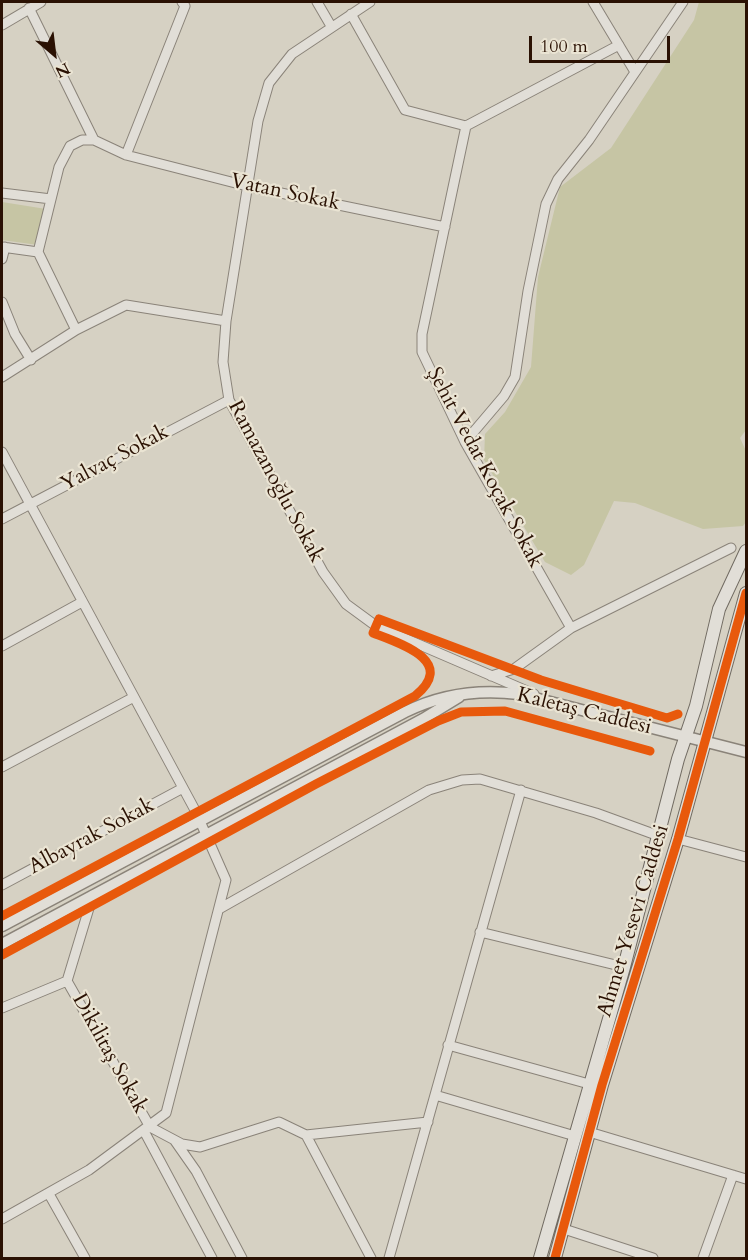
<!DOCTYPE html>
<html>
<head>
<meta charset="utf-8">
<style>
	body { margin:0 }
	#map { position:relative; width:748px; height:1260px; overflow:hidden; background:#d6d1c3; font-family:Cardo,serif }
	canvas { display:block }
	.frame { position:absolute; inset:0; border:3px solid #2a1103; pointer-events:none }
	.north { position:absolute; left:24px; top:24px; width:60px; height:60px; -webkit-text-stroke:4px #eae4d3; paint-order:stroke; rotate:152deg; font-size:16px; font-weight:700; line-height:24px; text-align:center; color:#2a1103 }
	.north::after { content:''; display:block; margin:auto; width:21px; height:27px; background:#2a1103; clip-path:polygon(50% 0,100% 100%,50% 72%,0 100%) }
	.scale { position:absolute; left:529px; top:36px; width:141px; height:27px; box-sizing:border-box; border:3px solid #2a1103; border-top:0; padding-left:8px; font-size:18px; line-height:21px; white-space:nowrap; color:#2a1103; -webkit-text-stroke:4px #eae4d3; paint-order:stroke }
</style>
</head>
<body>
<div id="map">
<canvas width="748" height="1260"></canvas>
<div class="frame"></div>
<div class="north">N</div>
<div class="scale">100 m</div>
</div>
<script>
const g = document.querySelector('canvas').getContext('2d');
g.lineJoin = 'round';
function fillPath(path, color) { g.fillStyle = color; g.fill(path, 'evenodd'); }
function stroke(path, color, width, dash) { g.strokeStyle = color; g.lineWidth = width; g.lineCap = dash ? 'butt' : 'round'; g.setLineDash(dash || []); g.stroke(path); }
function write(font, color, halo, rows, align = 'center') {
  g.font = font + ' Cardo,serif'; g.lineWidth = 4.5; g.setLineDash([]); g.textBaseline = 'middle'; g.strokeStyle = halo; g.fillStyle = color; for (const [text, x, y, turn = 0] of rows) {
    g.save(); g.translate(x, y); g.rotate((+turn || 0) * Math.PI / 180); g.textAlign = isNaN(turn) ? turn : align; if (halo) g.strokeText(text, 0, 0); g.fillText(text, 0, 0); g.restore();
  }
}
fillPath(new Path2D(`
	M 699,2 L 746,2 L 746,430 L 740,438 L 746,451 L 746,522 L 743,526 L 703,529 L 635,503 L 614,501 L 584,565 L 571,575 L 545,562 L 484,460 L 485,434 L 505,412 L 531,367 L 538,277 L 560,187 L 611,148 L 694,20 Z
	M 2,202 L 46,209 L 38,245 L 2,240 Z`), '#c6c5a4');
const minor = new Path2D(`
	M 317,2 L 331,26
	M 370,2 L 292,54 L 269,83 L 258,121 L 226,321 L 223,362 L 229,400 L 323,572 L 346,604 L 376,626 L 534,694
	M 593,2 L 635,72
	M 29,8 L 94,140
	M 351,14 L 405,110 L 466,126
	M 2,25 L 41,2
	M 466,126 L 422,334 L 422,352 L 465,442 L 571,628
	M 466,126 L 619,45
	M 126,155 L 185,6 L 182,2
	M 2,193 L 51,199
	M 2,247 L 38,252
	M 2,259 L 5,247
	M 2,302 L 15,334 L 31,360
	M 76,330 L 38,252 L 59,167 L 70,146 L 82,140 L 94,140 L 126,155 L 247,186 L 445,227
	M 2,377 L 76,330 L 126,305 L 226,321
	M 465,442 L 504,396 L 515,377 L 528,291 L 546,204 L 558,179 L 589,140 L 683,2
	M 2,452 L 196,812 L 226,880 L 166,1113 L 89,1170 L 2,1219
	M 2,519 L 229,400
	M 2,646 L 82,602
	M 491,676 L 514,669 L 571,628 L 731,548
	M 2,767 L 134,697
	M 678,839 L 746,857
	M 2,885 L 183,788
	M 219,909 L 429,790 L 462,780 L 480,779 L 596,813 L 659,836
	M 480,932 L 624,967
	M 67,981 L 150,1127
	M 2,1008 L 67,981 L 93,895
	M 448,1045 L 589,1084
	M 435,1095 L 575,1136
	M 150,1127 L 182,1144 L 200,1147 L 279,1122 L 306,1135 L 428,1122
	M 144,1131 L 212,1258
	M 589,1132 L 746,1179
	M 306,1135 L 371,1258
	M 175,1141 L 196,1171 L 242,1258
	M 49,1194 L 85,1258
	M 564,1229 L 653,1258
	M 389,1258 L 521,790
	M 703,1258 L 733,1175`);
const tertiary = new Path2D(`
	M 2,926 L 405,712 C 441,694 480,689 519,694 L 746,752
	M 2,944 L 423,719 L 459,697`);
const secondary = new Path2D(`
	M 540,1258 L 624,967 L 678,759 L 696,706 L 719,609 L 746,551
	M 555,1258 L 602,1085 L 678,839 L 746,593`);
stroke(minor, '#8a8379', 11);
stroke(tertiary, '#8a8379', 13);
stroke(secondary, '#706a61', 14);
stroke(minor, '#e1ded7', 9);
stroke(tertiary, '#e1ded7', 10);
stroke(secondary, '#e1ded7', 12);
stroke(new Path2D(`
	M 2,916 L 415,696 C 458,661 399,643 373,633 L 379,619 L 541,680 L 667,718 L 678,714
	M 2,955 L 316,784 L 438,721 L 461,712 L 505,711 L 650,751
	M 555,1258 L 602,1085 L 678,839 L 746,593`), '#e8590c', 9);
write('21px', '#2a1103', '#eae4d3', [
	["Vatan Sokak",285,193,12],
	["Yalvaç Sokak",115,459,-28],
	["Şehit Vedat Koçak Sokak",484,468,62],
	["Ramazanoğlu Sokak",275,482,62],
	["Kaletaş Caddesi",584,712,14],
	["Albayrak Sokak",92,837,-28],
	["Ahmet Yesevi Caddesi",634,921,-73],
	["Dikilitaş Sokak",109,1054,61]
]);
</script>
</body>
</html>
